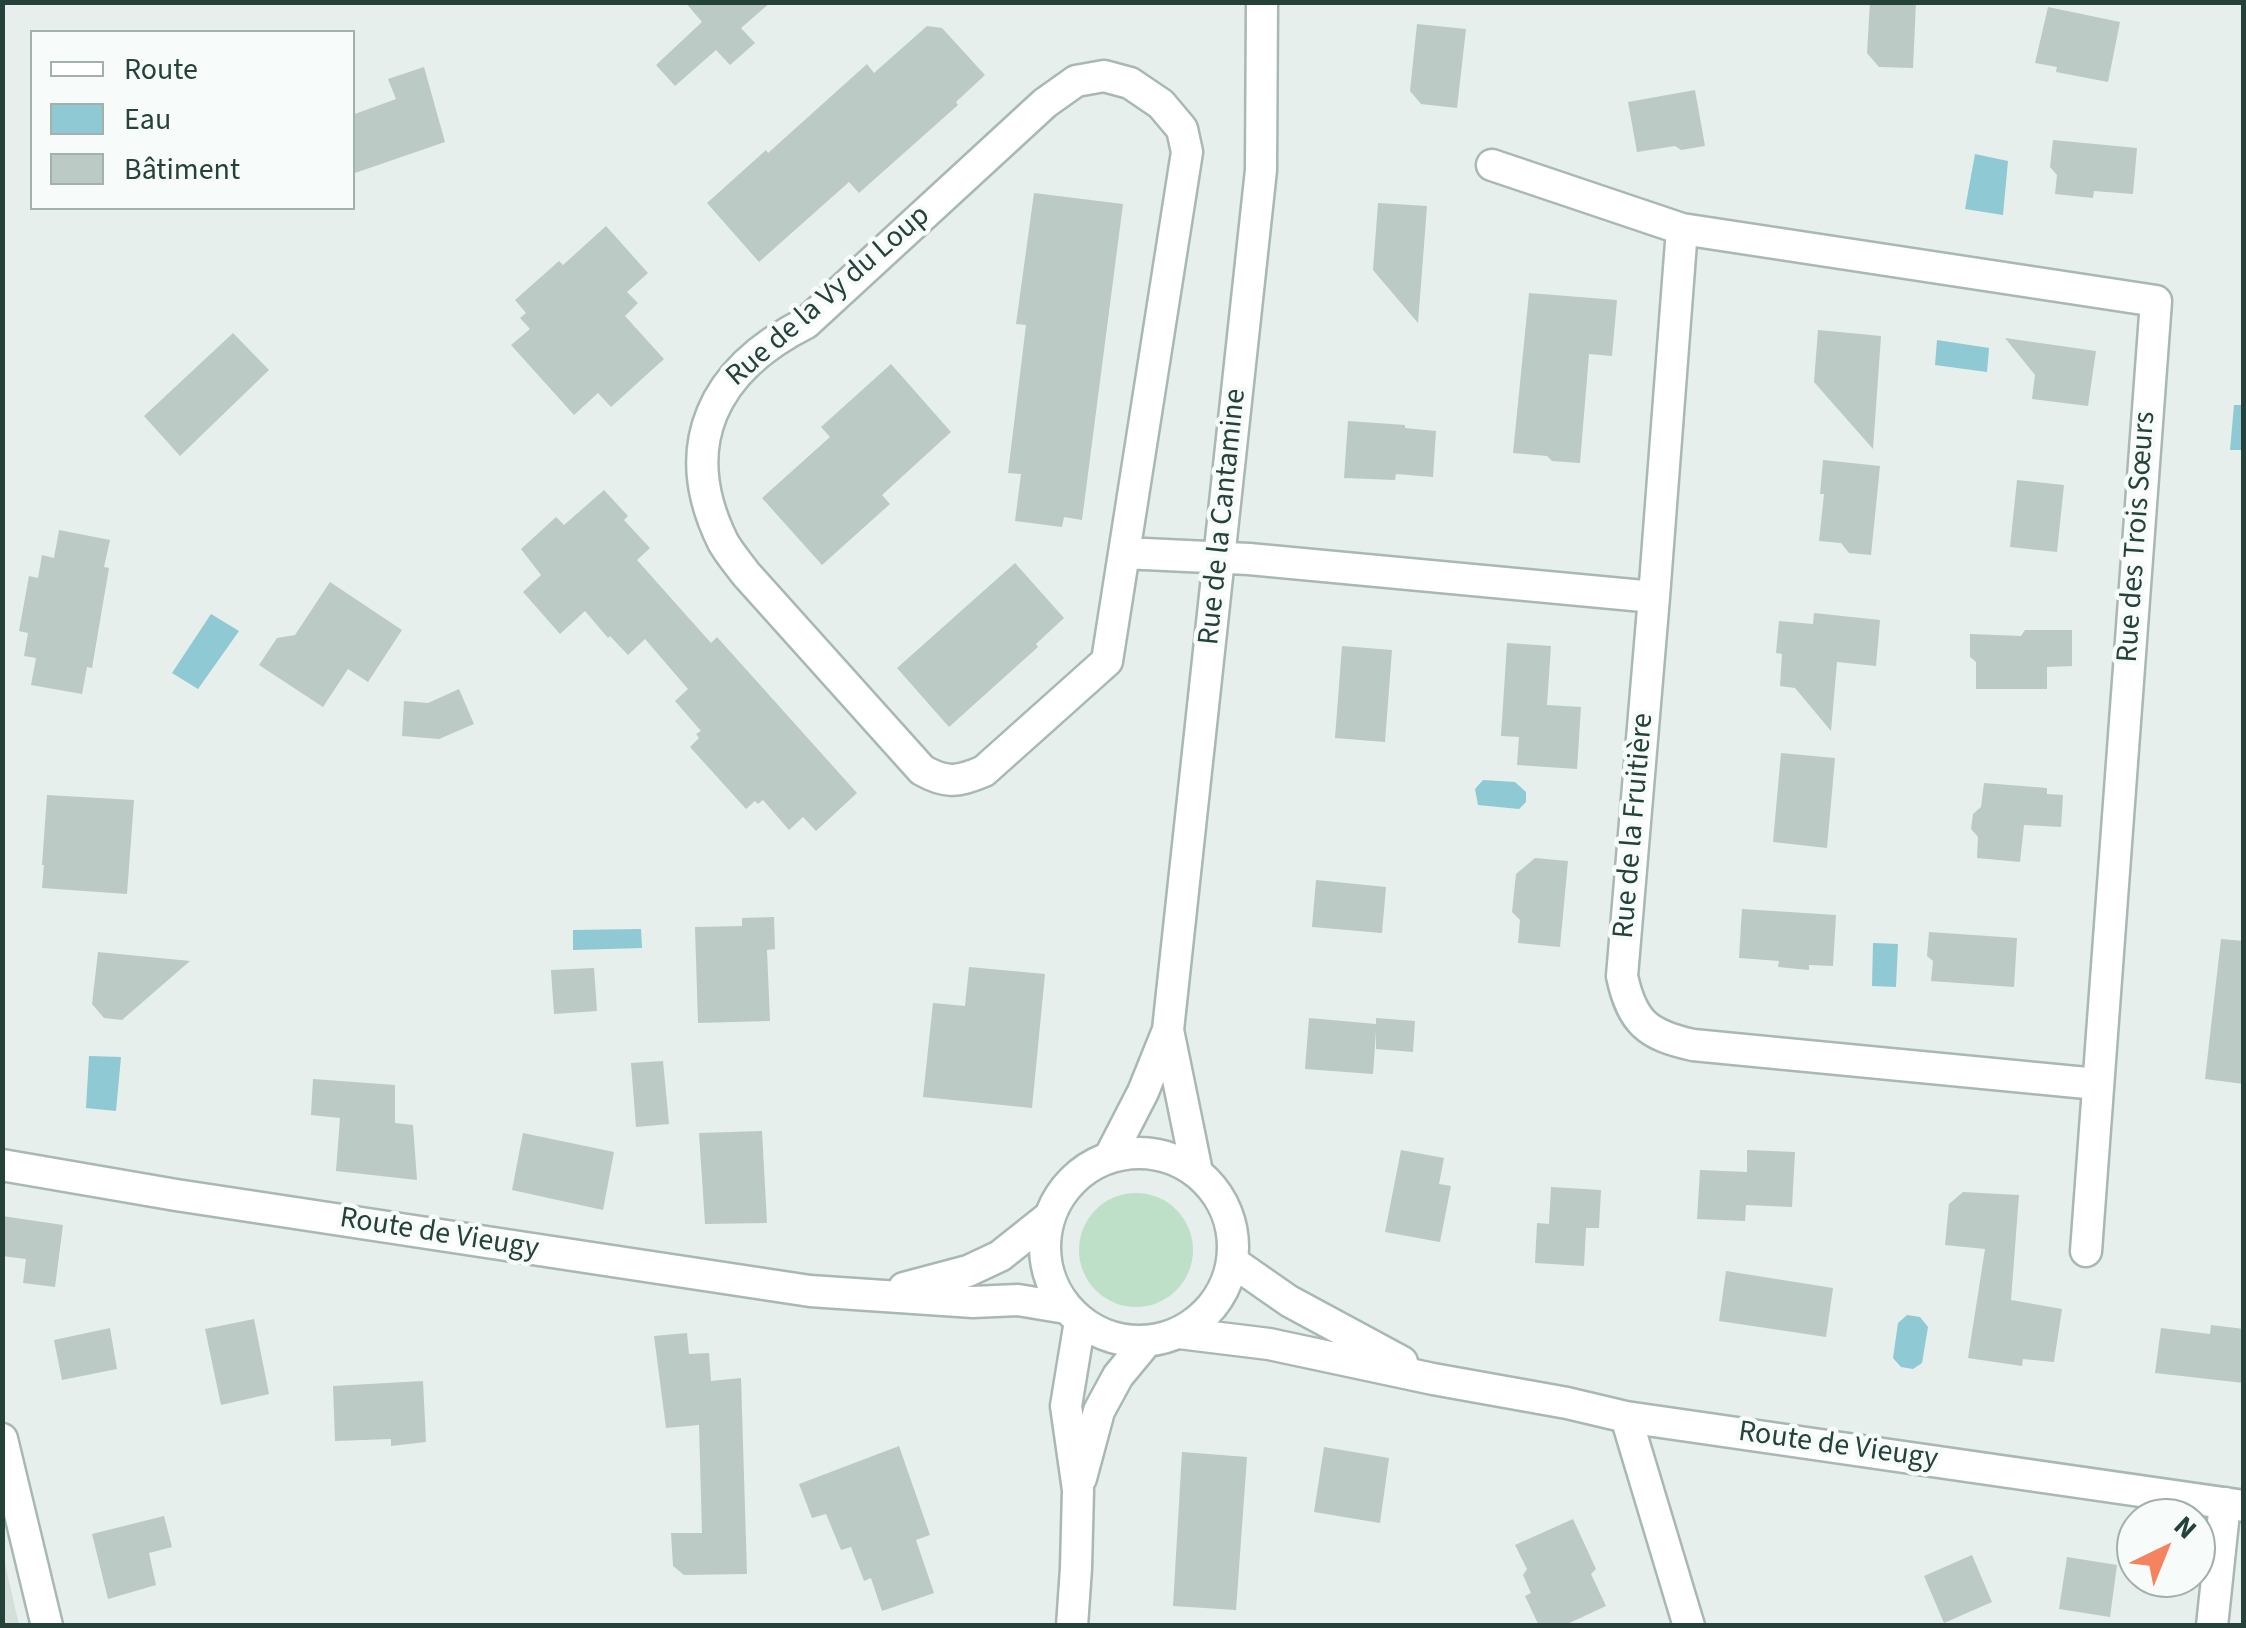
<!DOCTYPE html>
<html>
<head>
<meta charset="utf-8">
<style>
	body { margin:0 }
	#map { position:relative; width:2246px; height:1628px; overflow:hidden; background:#e6efeb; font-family:"Source Sans 3",sans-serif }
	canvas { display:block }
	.frame { position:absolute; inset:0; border:5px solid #24423a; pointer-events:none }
	.legend { position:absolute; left:30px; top:30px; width:325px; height:180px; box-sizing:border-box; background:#f7fbf9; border:2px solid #a3b1ad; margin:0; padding:12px 18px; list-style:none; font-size:30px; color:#24423a }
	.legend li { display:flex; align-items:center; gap:20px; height:50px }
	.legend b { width:50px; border:2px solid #a3b1ad }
	.north { position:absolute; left:2116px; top:1498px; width:100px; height:100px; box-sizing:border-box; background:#f7fbf9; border:2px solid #a3b1ad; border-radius:50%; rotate:43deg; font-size:28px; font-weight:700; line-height:40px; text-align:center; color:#24423a }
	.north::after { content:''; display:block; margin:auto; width:35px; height:45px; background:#f4845f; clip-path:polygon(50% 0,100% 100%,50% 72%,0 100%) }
</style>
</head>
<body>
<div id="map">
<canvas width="2246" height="1628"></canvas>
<div class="frame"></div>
<ul class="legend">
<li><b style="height:12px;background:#fff"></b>Route</li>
<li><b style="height:28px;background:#8ec9d4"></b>Eau</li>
<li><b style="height:28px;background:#bbcac4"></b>Bâtiment</li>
</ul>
<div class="north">N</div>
</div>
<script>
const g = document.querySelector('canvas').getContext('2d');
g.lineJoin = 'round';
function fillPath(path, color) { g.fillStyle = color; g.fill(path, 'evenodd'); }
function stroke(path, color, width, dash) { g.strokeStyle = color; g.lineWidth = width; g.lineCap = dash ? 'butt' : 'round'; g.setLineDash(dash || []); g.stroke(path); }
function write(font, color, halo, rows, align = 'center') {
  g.font = font + ' "Source Sans 3",sans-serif'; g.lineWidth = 9; g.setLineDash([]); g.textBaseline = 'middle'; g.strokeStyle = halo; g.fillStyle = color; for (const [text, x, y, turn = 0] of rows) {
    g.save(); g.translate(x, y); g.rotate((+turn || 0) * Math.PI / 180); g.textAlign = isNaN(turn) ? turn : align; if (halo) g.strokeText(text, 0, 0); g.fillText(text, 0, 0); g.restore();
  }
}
fillPath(new Path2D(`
	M 3,1555 L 19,1625 L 3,1625 Z`), '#d4dfda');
fillPath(new Path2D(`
	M1079 1250a57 57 0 1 1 114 0a57 57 0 1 1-114 0Z`), '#bfe0c8');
fillPath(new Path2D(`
	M 1975,154 L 2008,161 L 2003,215 L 1965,209 Z
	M 1937,340 L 1989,348 L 1987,372 L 1935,365 Z
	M 2234,405 L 2243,405 L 2243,450 L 2230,450 Z
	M 211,614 L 239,631 L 198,689 L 172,673 Z
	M 1483,780 L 1515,782 L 1526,792 L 1526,802 L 1519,809 L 1478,805 L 1475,789 Z
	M 641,929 L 642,948 L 573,950 L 573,930 Z
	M 1873,943 L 1898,944 L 1896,987 L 1872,986 Z
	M 89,1056 L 121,1057 L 116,1111 L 86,1108 Z
	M 1907,1315 L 1920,1317 L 1928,1327 L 1922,1363 L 1913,1369 L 1901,1367 L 1893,1358 L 1898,1323 Z`), '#8ec9d4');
fillPath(new Path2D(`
	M 685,2 L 771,2 L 741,28 L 755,43 L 730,65 L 716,50 L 675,86 L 656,65 L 702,22 Z
	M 1870,2 L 1916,2 L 1913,68 L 1879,67 L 1867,53 Z
	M 2048,7 L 2120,22 L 2108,82 L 2056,72 L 2057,67 L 2035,63 Z
	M 1417,24 L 1466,29 L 1457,108 L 1421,104 L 1410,91 Z
	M 927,26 L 942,28 L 985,75 L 956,102 L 958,105 L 859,193 L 849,182 L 759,262 L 707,203 L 766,150 L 768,153 L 867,64 L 874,73 Z
	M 424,67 L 445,142 L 352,174 L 352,115 L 396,99 L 388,79 Z
	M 1695,90 L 1705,146 L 1681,150 L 1675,146 L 1637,152 L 1628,102 Z
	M 2053,140 L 2137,148 L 2133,194 L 2094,191 L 2093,198 L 2055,194 L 2057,175 L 2050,167 Z
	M 1034,193 L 1123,204 L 1082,520 L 1064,517 L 1062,527 L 1015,521 L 1021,474 L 1008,473 L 1026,325 L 1016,324 Z
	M 1378,203 L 1427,206 L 1418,323 L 1373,270 Z
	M 606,226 L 648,273 L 627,292 L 638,303 L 625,316 L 664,359 L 611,407 L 598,393 L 574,415 L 511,345 L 530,329 L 520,318 L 526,313 L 515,300 L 559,261 L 563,265 Z
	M 1529,293 L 1617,300 L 1612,356 L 1589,354 L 1580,463 L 1552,461 L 1547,456 L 1513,453 Z
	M 1818,330 L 1881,336 L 1873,449 L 1814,382 Z
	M 233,333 L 269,370 L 180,456 L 144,416 Z
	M 2005,338 L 2096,351 L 2088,406 L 2032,399 L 2035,375 Z
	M 891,364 L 951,432 L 882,495 L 890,504 L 822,565 L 762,498 L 830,437 L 821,427 Z
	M 1348,421 L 1405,425 L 1405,428 L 1436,431 L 1433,477 L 1396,474 L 1395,480 L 1344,478 Z
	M 1823,460 L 1880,466 L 1871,555 L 1849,553 L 1841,543 L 1819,541 L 1824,494 L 1820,494 Z
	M 2017,480 L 2064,485 L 2057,552 L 2010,547 Z
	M 604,490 L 628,516 L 624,520 L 650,548 L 637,560 L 711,643 L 717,637 L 857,793 L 816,831 L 803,817 L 789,830 L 763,800 L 758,804 L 755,801 L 746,809 L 690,747 L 699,738 L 696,734 L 701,731 L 675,701 L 688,689 L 645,639 L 628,655 L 610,636 L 608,638 L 585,611 L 560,634 L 523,592 L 541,575 L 521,549 L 556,517 L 564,525 Z
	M 59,530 L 110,540 L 104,567 L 109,568 L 92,668 L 87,667 L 82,694 L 31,685 L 36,658 L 24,656 L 28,633 L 19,631 L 29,576 L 38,578 L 42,555 L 54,558 Z
	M 1015,563 L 1064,618 L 1036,644 L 1038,647 L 949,727 L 897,668 Z
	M 330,582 L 402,630 L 368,682 L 348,669 L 323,707 L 259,665 L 277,638 L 295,635 Z
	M 1814,613 L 1880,620 L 1876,666 L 1837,662 L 1831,731 L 1795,688 L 1780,686 L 1782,654 L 1776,653 L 1779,621 L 1813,624 Z
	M 2025,630 L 2072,630 L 2072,666 L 2047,667 L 2047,689 L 1976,689 L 1976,662 L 1970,657 L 1970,634 L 2021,636 Z
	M 1507,643 L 1551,646 L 1547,705 L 1581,707 L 1577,769 L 1517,765 L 1519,737 L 1501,736 Z
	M 1342,646 L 1392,650 L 1385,742 L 1335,738 Z
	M 459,689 L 474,724 L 439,739 L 402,736 L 404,701 L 428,703 Z
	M 1781,753 L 1835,758 L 1827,848 L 1773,842 Z
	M 1984,783 L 2047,788 L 2047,794 L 2063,795 L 2061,827 L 2024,825 L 2020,862 L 1977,858 L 1978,837 L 1971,829 L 1973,814 L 1981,807 Z
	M 47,795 L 134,800 L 127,894 L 42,888 L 44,865 L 42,865 Z
	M 1535,858 L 1568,861 L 1560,947 L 1518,943 L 1520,920 L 1512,912 L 1516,874 Z
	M 1316,880 L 1386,887 L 1382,933 L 1312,927 Z
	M 1742,909 L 1836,915 L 1833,966 L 1809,965 L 1809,970 L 1778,967 L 1779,961 L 1739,958 Z
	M 774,917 L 775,949 L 767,950 L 770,1021 L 698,1023 L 695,927 L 742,926 L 742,918 Z
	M 1929,932 L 2017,938 L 2014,987 L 1931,981 L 1933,961 L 1927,956 Z
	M 2221,939 L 2244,941 L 2244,1084 L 2205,1079 Z
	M 98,952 L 190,961 L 122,1020 L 104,1018 L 92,1004 Z
	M 969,967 L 1045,974 L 1032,1108 L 923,1097 L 933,1003 L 965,1006 Z
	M 594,968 L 597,1011 L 554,1014 L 551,970 Z
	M 1309,1018 L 1376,1024 L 1376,1018 L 1415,1021 L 1413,1052 L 1376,1049 L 1376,1031 L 1373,1074 L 1305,1069 Z
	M 663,1061 L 669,1124 L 636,1127 L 631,1063 Z
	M 313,1079 L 395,1085 L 395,1123 L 413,1125 L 417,1180 L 336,1171 L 340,1118 L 311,1115 Z
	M 762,1131 L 767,1223 L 705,1224 L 699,1133 Z
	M 523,1133 L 614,1152 L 603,1210 L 512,1190 Z
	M 1401,1150 L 1444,1158 L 1439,1184 L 1451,1186 L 1440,1242 L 1385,1232 Z
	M 1747,1150 L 1795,1152 L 1792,1207 L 1746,1205 L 1745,1221 L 1697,1219 L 1700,1170 L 1747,1172 Z
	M 1551,1187 L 1601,1190 L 1599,1228 L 1586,1228 L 1584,1266 L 1535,1263 L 1537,1223 L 1549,1224 Z
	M 1963,1192 L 2019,1195 L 2011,1300 L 2062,1309 L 2054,1362 L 2023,1359 L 2022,1366 L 1968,1358 L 1985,1249 L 1945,1245 L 1949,1204 Z
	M 2,1216 L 63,1225 L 55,1287 L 23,1283 L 26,1259 L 2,1256 Z
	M 1726,1271 L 1833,1288 L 1826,1337 L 1719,1321 Z
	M 254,1319 L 269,1394 L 221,1405 L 205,1329 Z
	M 2211,1325 L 2244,1329 L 2244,1383 L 2155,1373 L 2161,1328 L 2210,1334 Z
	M 110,1328 L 117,1369 L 62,1380 L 54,1340 Z
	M 687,1333 L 689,1354 L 709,1353 L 711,1381 L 741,1378 L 747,1574 L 684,1575 L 673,1566 L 671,1533 L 702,1533 L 699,1425 L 666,1428 L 654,1336 Z
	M 423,1381 L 426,1442 L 391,1446 L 391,1439 L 335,1441 L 333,1386 Z
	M 899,1446 L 930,1535 L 916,1540 L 934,1593 L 882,1611 L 871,1578 L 864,1581 L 851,1547 L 841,1550 L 826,1514 L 812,1518 L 799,1484 Z
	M 1324,1447 L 1389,1458 L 1380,1523 L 1314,1512 Z
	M 1182,1452 L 1247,1457 L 1236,1610 L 1173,1606 Z
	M 164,1516 L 172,1547 L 149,1553 L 156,1585 L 108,1599 L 92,1534 Z
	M 1573,1519 L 1596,1569 L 1591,1574 L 1606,1606 L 1563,1626 L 1539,1626 L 1525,1596 L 1531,1593 L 1523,1575 L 1527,1569 L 1515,1545 Z
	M 1972,1555 L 1992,1602 L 1944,1623 L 1924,1576 Z
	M 2067,1557 L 2117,1565 L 2110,1617 L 2059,1609 Z`), '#bbcac4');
const minor = new Path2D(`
	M 1492,165 L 1682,229
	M 1124,553 L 1187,152 L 1182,129 L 1161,104 L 1130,83 L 1104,76 L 1076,81 L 1045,103 L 806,323 C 714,369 675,445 723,542 C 729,553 738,563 746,574 L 922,770 C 946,784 959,782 984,771 L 1107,661 L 1124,553 L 1249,559 L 1654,597 L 1622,976 C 1632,1023 1648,1035 1693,1045 L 2097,1084
	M 1654,597 L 1682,229 L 2156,301 L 2086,1251
	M 1168,1030 L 1197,1172
	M1045 1247a94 94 0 1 1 188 0a94 94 0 1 1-188 0Z
	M 1109,1158 L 1143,1092 L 1168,1030 L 1261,170 L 1262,2
	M 2,1165 L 176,1195 L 810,1291 L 973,1302 L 1018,1300 L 1066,1308
	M 1233,1262 L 1289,1301 L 1402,1362
	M 904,1288 L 968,1271 L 1000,1256 L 1049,1217
	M 1179,1333 L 1269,1344 L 1433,1379 L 1567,1403 L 1626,1417 L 2244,1506
	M 1626,1417 L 1689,1626
	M 2,1439 L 47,1626
	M 1081,1478 L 1099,1411 L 1118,1376 L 1147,1341
	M 1072,1626 L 1076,1568 L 1078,1490 L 1066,1406 L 1080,1321
	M 2212,1626 L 2225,1503`);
stroke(minor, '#a8b8b2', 35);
stroke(minor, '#fff', 30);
write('30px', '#24423a', '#f7fbf9', [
	["Rue de la Vy du Loup",829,297,-41],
	["Rue de la Cantamine",1224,517,-84],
	["Rue des Trois Sœurs",2138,537,-86],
	["Rue de la Fruitière",1635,826,-85],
	["Route de Vieugy",439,1235,9],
	["Route de Vieugy",1838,1447,8]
]);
</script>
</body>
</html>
